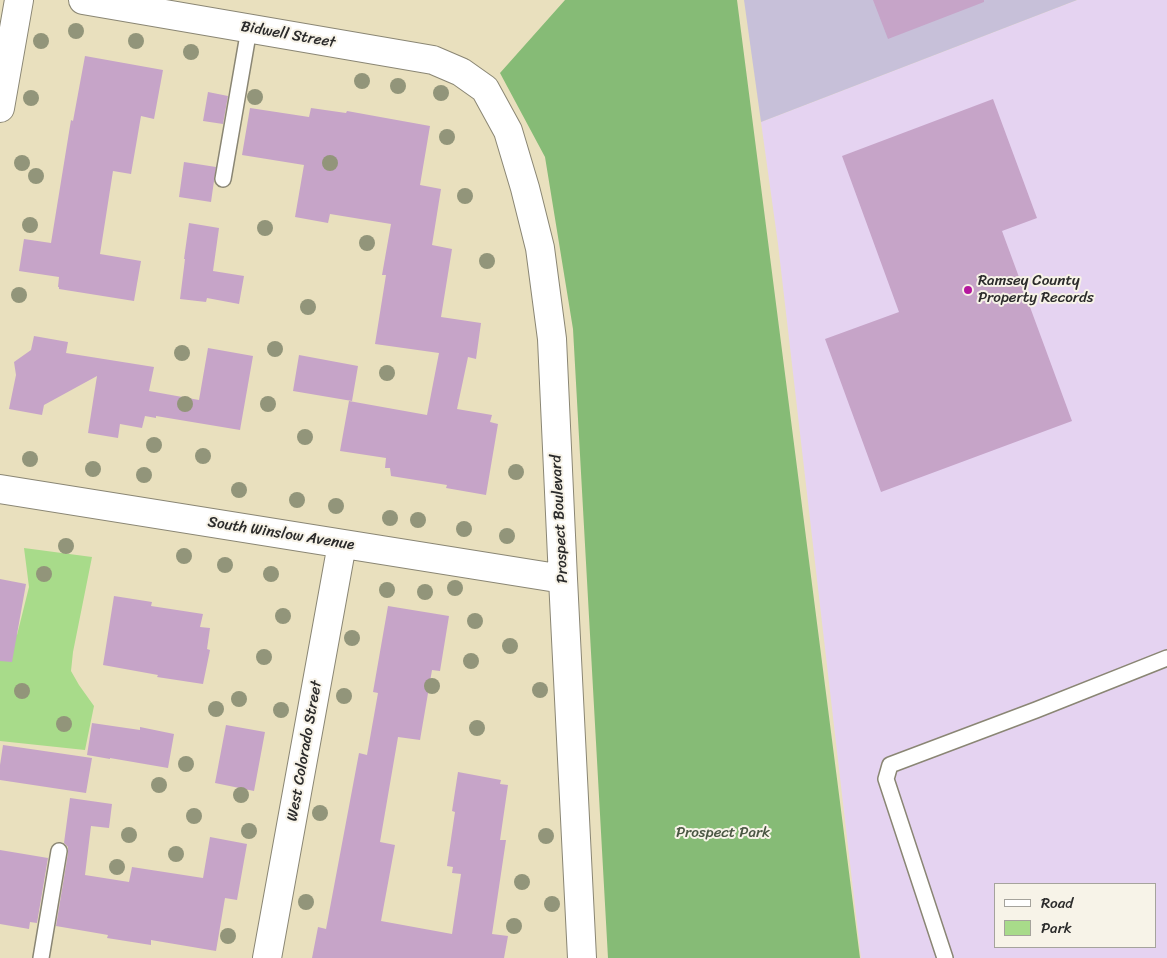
<!DOCTYPE html>
<html>
<head>
<meta charset="utf-8">
<style>
	body { margin:0 }
	#map { position:relative; width:1167px; height:958px; overflow:hidden; background:#e9e0be; font-family:Sriracha,sans-serif }
	canvas { display:block }
	.legend { position:absolute; left:994px; top:883px; width:162px; height:65px; box-sizing:border-box; background:#f7f3e8; border:1px solid #a5a39c; margin:0; padding:6px 9px; list-style:none; font-size:15px; color:#2b2b2b }
	.legend li { display:flex; align-items:center; gap:10px; height:25px }
	.legend b { width:25px; border:1px solid #a5a39c }
</style>
</head>
<body>
<div id="map">
<canvas width="1167" height="958"></canvas>
<ul class="legend">
<li><b style="height:6px;background:#fff"></b>Road</li>
<li><b style="height:14px;background:#a8db8a"></b>Park</li>
</ul>
</div>
<script>
const g = document.querySelector('canvas').getContext('2d');
g.lineJoin = 'round';
function fillPath(path, color) { g.fillStyle = color; g.fill(path, 'evenodd'); }
function stroke(path, color, width, dash) { g.strokeStyle = color; g.lineWidth = width; g.lineCap = dash ? 'butt' : 'round'; g.setLineDash(dash || []); g.stroke(path); }
function write(font, color, halo, rows, align = 'center') {
  g.font = font + ' Sriracha,sans-serif'; g.lineWidth = 4; g.setLineDash([]); g.textBaseline = 'middle'; g.strokeStyle = halo; g.fillStyle = color; for (const [text, x, y, turn = 0] of rows) {
    g.save(); g.translate(x, y); g.rotate((+turn || 0) * Math.PI / 180); g.textAlign = isNaN(turn) ? turn : align; if (halo) g.strokeText(text, 0, 0); g.fillText(text, 0, 0); g.restore();
  }
}
fillPath(new Path2D(`
	M 1077,0 L 1167,0 L 1167,958 L 861,958 L 778,244 L 761,122 ZM 996,884 L 1156,884 L 1156,947 L 996,947 Z`), '#e5d3f1');
fillPath(new Path2D(`
	M 744,0 L 1077,0 L 761,122 Z`), '#c7c0d9');
fillPath(new Path2D(`
	M 24,548 L 92,557 L 73,652 L 71,671 L 79,685 L 94,706 L 85,750 L 0,741 L 0,634 L 17,635 L 29,587 Z`), '#a8db8a');
fillPath(new Path2D(`
	M 565,0 L 737,0 L 860,958 L 608,958 L 573,329 L 545,157 L 500,73 Z`), '#86bb76');
fillPath(new Path2D(`
	M 873,0 L 984,0 L 984,2 L 888,39 Z
	M 85,56 L 163,70 L 154,119 L 141,116 L 131,174 L 113,171 L 100,254 L 141,261 L 134,301 L 59,289 L 59,287 L 58,287 L 59,277 L 19,271 L 24,239 L 51,243 L 71,120 L 73,121 Z
	M 208,92 L 228,96 L 223,124 L 203,121 Z
	M 993,99 L 1037,218 L 1002,231 L 1072,421 L 881,492 L 825,339 L 899,312 L 842,156 Z
	M 250,108 L 309,117 L 311,108 L 346,113 L 347,111 L 430,126 L 420,185 L 441,189 L 432,245 L 452,249 L 441,317 L 481,323 L 476,359 L 468,357 L 457,409 L 492,415 L 490,422 L 498,424 L 486,495 L 446,488 L 447,485 L 391,476 L 390,468 L 385,468 L 386,458 L 340,451 L 349,401 L 427,415 L 439,353 L 375,344 L 386,275 L 382,275 L 391,224 L 330,214 L 328,223 L 295,217 L 304,165 L 242,155 Z
	M 184,162 L 216,167 L 211,202 L 179,197 Z
	M 189,223 L 219,228 L 213,271 L 244,276 L 239,304 L 207,298 L 206,302 L 180,299 L 185,259 L 184,259 Z
	M 34,336 L 68,342 L 66,353 L 154,367 L 149,391 L 199,400 L 208,348 L 253,356 L 240,430 L 156,416 L 156,418 L 145,416 L 142,428 L 120,424 L 118,438 L 88,433 L 97,376 L 44,405 L 42,415 L 9,409 L 16,375 L 14,362 L 31,350 Z
	M 299,355 L 358,366 L 352,401 L 293,391 Z
	M 0,579 L 26,584 L 12,662 L 0,661 Z
	M 114,596 L 152,602 L 151,606 L 203,614 L 200,627 L 210,628 L 207,649 L 210,650 L 203,684 L 157,677 L 158,675 L 103,665 Z
	M 388,606 L 449,616 L 440,671 L 432,670 L 420,740 L 398,737 L 380,842 L 395,845 L 381,921 L 452,934 L 461,874 L 452,873 L 453,867 L 447,866 L 455,812 L 452,811 L 458,772 L 501,780 L 500,784 L 508,785 L 500,840 L 506,840 L 492,934 L 508,936 L 504,958 L 312,958 L 318,927 L 326,929 L 359,753 L 367,755 L 378,693 L 373,692 Z
	M 92,723 L 140,730 L 140,727 L 174,734 L 168,768 L 110,758 L 110,759 L 87,755 Z
	M 226,725 L 265,732 L 254,791 L 215,783 Z
	M 3,745 L 92,758 L 86,793 L 0,780 L 0,765 Z
	M 70,798 L 112,804 L 109,828 L 91,826 L 85,875 L 129,882 L 132,867 L 203,878 L 210,837 L 247,844 L 237,900 L 225,898 L 216,951 L 151,940 L 151,945 L 107,938 L 108,935 L 56,926 L 68,853 L 68,847 L 64,843 Z
	M 0,850 L 48,858 L 37,923 L 30,922 L 29,929 L 0,924 Z`), '#c6a4c8');
const service = new Path2D(`
	M 223,179 L 249,29
	M 41,958 L 59,851
	M 945,958 L 886,779 L 890,765 L 1036,710 L 1167,658`);
const minor = new Path2D(`
	M 83,0 L 433,60 L 461,72 L 485,89 L 508,131 L 525,188 L 540,248 L 552,339 L 563,579 L 582,958
	M 0,108 L 19,0
	M 0,489 L 563,579
	M 267,958 L 342,544`);
stroke(service, '#8a8674', 18);
stroke(minor, '#8a8674', 30);
stroke(service, '#fff', 15);
stroke(minor, '#fff', 28);
g.fillStyle = '#92957a';
for (const [x, y] of [
	[76,31],
	[41,41],
	[136,41],
	[191,52],
	[362,81],
	[398,86],
	[441,93],
	[255,97],
	[31,98],
	[447,137],
	[22,163],
	[330,163],
	[36,176],
	[465,196],
	[30,225],
	[265,228],
	[367,243],
	[487,261],
	[19,295],
	[308,307],
	[275,349],
	[182,353],
	[387,373],
	[185,404],
	[268,404],
	[305,437],
	[154,445],
	[203,456],
	[30,459],
	[93,469],
	[516,472],
	[144,475],
	[239,490],
	[297,500],
	[336,506],
	[390,518],
	[418,520],
	[464,529],
	[507,536],
	[66,546],
	[184,556],
	[225,565],
	[44,574],
	[271,574],
	[455,588],
	[387,590],
	[425,592],
	[283,616],
	[475,621],
	[352,638],
	[510,646],
	[264,657],
	[471,661],
	[432,686],
	[540,690],
	[22,691],
	[344,696],
	[239,699],
	[216,709],
	[281,710],
	[64,724],
	[477,728],
	[186,764],
	[159,785],
	[241,795],
	[320,813],
	[194,816],
	[249,831],
	[129,835],
	[546,836],
	[176,854],
	[117,867],
	[522,882],
	[306,902],
	[552,904],
	[514,926],
	[228,936]
]) { g.beginPath(); g.arc(x, y, 8, 0, 2 * Math.PI); g.fill(); }
for (const [x, y, r, color] of [
	[968,290,5,"#b5179e"]
]) { const dot = new Path2D(); dot.arc(x, y, r, 0, 2 * Math.PI); g.fillStyle = color; g.fill(dot); stroke(dot, '#f7f3e8', 2); }
write('15px', '#2b2b2b', '#f7f3e8', [
	["Bidwell Street",288,35,10],
	["Prospect Boulevard",560,519,-93],
	["South Winslow Avenue",281,534,9],
	["West Colorado Street",305,751,-80]
]);
write('15px', '#2b2b2b', '#f7f3e8', [
	["Ramsey County",978,281],
	["Property Records",978,298]
], 'left');
write('15px', '#4a5743', '#f7f3e8', [
	["Prospect Park",723,833]
]);
</script>
</body>
</html>
